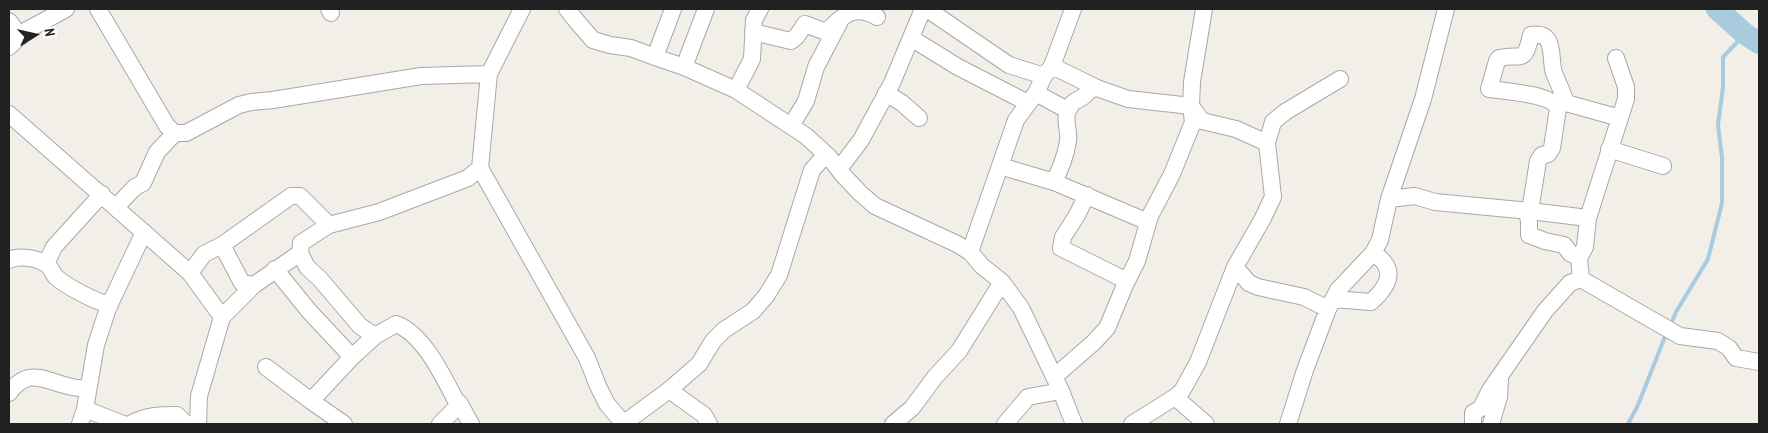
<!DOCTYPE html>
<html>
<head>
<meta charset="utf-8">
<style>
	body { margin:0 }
	#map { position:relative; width:1768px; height:433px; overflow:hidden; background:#f1efe7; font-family:"PT Sans Narrow",sans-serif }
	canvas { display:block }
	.frame { position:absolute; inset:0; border:10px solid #212121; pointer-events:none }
	.north { position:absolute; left:10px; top:10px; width:50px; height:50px; -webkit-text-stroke:4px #fff; paint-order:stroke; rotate:80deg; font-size:14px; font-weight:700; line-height:20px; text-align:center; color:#212121 }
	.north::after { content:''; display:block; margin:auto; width:18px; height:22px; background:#212121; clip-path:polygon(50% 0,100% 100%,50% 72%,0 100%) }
</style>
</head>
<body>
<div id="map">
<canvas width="1768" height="433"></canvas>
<div class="frame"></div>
<div class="north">N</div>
</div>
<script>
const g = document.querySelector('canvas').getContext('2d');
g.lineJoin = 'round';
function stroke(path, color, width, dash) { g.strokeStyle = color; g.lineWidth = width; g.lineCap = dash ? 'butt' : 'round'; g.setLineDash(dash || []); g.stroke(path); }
stroke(new Path2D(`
	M 1670,326 L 1676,312 L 1708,259 L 1722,203 L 1722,158 L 1718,125 L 1723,87 L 1723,57 L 1745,34
	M 1628,424 L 1638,405 L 1666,334`), '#a8cbdf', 4);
stroke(new Path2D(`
	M 1717,9 L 1745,34 L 1759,43`), '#a8cbdf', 22);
const minor = new Path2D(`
	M 98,9 L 167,126 L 175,133 L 186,133 L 239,105 L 251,102 L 273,100 L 421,76 L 489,74
	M 329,9 L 331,13
	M 522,9 L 489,74 L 480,168 L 587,358 L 598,386 L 607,404 L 624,424
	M 567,9 L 574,18 L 593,40 L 610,45 L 631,48 L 655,57 L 684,67 L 736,90 L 806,136 L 829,157 L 842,174 L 860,193 L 875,206 L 957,244 L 970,252 L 982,266 L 1002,282 L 1021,308 L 1061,391 L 1074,424
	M 927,9 L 1009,65 L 1044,76
	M 9,21 L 20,37
	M 753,32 L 791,41 L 797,36 L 805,24 L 826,32 C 843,16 854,3 877,17
	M 911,38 L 958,67 L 1028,103
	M 9,47 L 27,30 L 66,9
	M 655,57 L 673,9
	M 1052,66 L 1097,88 L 1128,99 L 1191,106 L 1202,121 L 1236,129 L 1267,143
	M 684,67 L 706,9
	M 736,90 L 752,59 L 754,20 L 760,9
	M 886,93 L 902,103 L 919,118
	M 1036,93 L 1067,110
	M 9,114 L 190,273 L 222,317
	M 791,126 L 806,101 L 816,67 L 839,23
	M 1609,149 L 1663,166
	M 1000,166 L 1054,182 L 1148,222
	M 839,169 L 861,140 L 892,83 L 923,9
	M 1054,182 C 1060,169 1066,156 1068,141 C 1070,129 1061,116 1072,104 C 1075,100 1081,99 1084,96 C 1089,91 1090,89 1097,88
	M 1087,195 L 1077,215 L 1063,237 L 1061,248 L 1127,281
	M 1389,199 L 1415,196 L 1435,202 L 1530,211 L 1588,218
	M 116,207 L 135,187 L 143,183 L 157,152 L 175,133
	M 1527,210 L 1529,222 L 1529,235 L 1545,241 L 1564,245 L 1570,253 L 1579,258
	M 1530,211 L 1538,161 L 1542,155 L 1548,154 L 1552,148 L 1558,108 C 1551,94 1505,91 1489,89 L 1497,61 L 1499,58 C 1523,53 1524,65 1531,35 C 1557,31 1549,57 1554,73 C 1558,83 1563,93 1566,103 L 1620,118
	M 222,245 L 242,283 L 254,285
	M 970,252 L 1016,120 L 1036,93 L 1044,76 L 1052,66 L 1073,9
	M 300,253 L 307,267 L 320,279 L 360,326 L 375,336
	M 9,260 C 18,255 37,258 46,264 C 50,266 52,272 55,276 C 65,286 96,302 110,305
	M 46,264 L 54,247 L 102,194
	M 1235,267 L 1249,283 L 1258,287 L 1304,297 L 1328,309
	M 275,269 L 309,311 L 352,357
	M 190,273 L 204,254 L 222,245 L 291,196 L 300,196 L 329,225
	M 1581,279 L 1579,258 L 1585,247 L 1588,218 L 1626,99 L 1626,87 L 1616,58
	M 1333,299 L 1371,302 C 1381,293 1395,278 1385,264 C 1383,260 1377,256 1373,253
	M 266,367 L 311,401 L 352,357 L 375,336 L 396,324 C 423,334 442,374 455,399 L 460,404 L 471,424
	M 1054,377 L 1093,343 L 1107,328 L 1125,285 L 1137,261 L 1150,216 L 1172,174 L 1193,122 L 1191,106 L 1192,82 L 1204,9
	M 669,390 L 704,415 L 709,424
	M 9,393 C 28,367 43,380 68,386 C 74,388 81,388 87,389
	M 1175,397 L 1206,424
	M 311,401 L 344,424
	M 85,409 L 123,424
	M 80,424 L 85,409 L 96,345 L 108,308 L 144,232
	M 130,424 C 147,415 159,415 177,415 L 186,424
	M 198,424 L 199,396 L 222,317 L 254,285 L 300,253 L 301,243 L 329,225 L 379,212 L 468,178 L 480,168
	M 440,424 L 460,404
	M 623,424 L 669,390 L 699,364 L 713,341 L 724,330 L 753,311 L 766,296 L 779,275 L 812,170 L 820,161 L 829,157
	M 893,424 L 912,408 L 935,377 L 959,351 L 1002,282
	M 1005,424 L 1028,397 L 1061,391
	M 1132,424 L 1175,397 L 1182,391 L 1198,362 L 1235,267 L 1262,220 L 1273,197 L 1267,143 L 1273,122 L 1285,112 L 1340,79
	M 1288,424 L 1305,370 L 1328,309 L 1338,290 L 1373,253 L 1380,240 L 1389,199 L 1423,99 L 1446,9
	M 1473,424 L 1473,413 L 1481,408 L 1490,390 L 1545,311 L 1570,283 L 1581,279 L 1680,336 L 1718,341 L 1729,348 L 1736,358 L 1759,362
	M 1491,424 L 1499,397 L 1500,380`);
stroke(minor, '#a8a8a8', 18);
stroke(minor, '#fff', 16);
</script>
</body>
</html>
